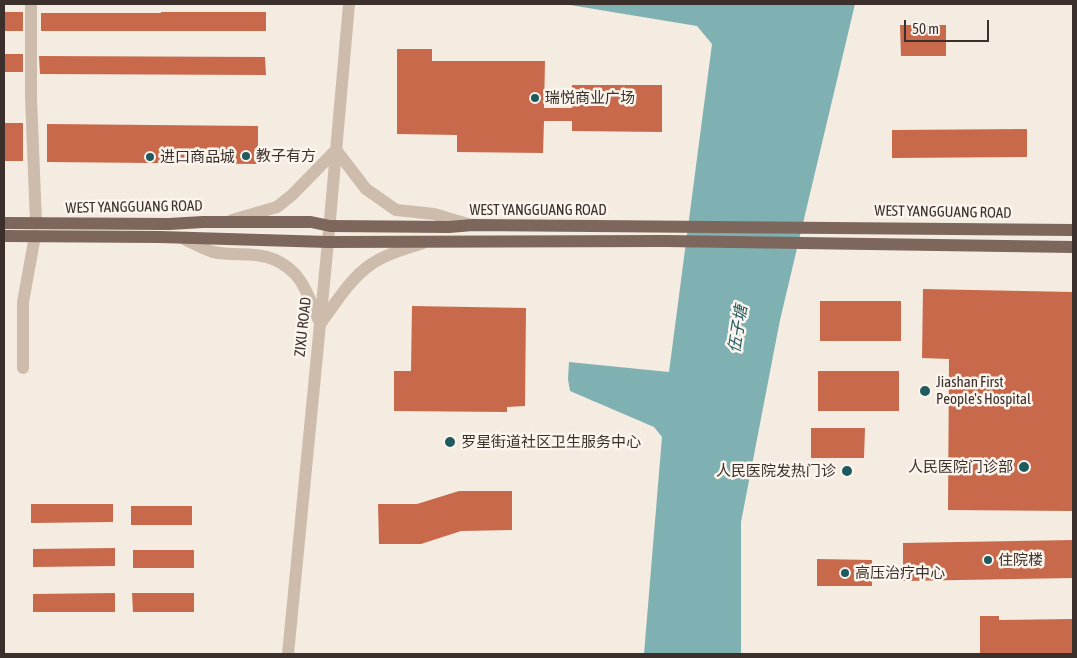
<!DOCTYPE html>
<html>
<head>
<meta charset="utf-8">
<style>
	body { margin:0 }
	#map { position:relative; width:1077px; height:658px; overflow:hidden; background:#f4ebe1; font-family:"Asap Condensed",sans-serif }
	canvas { display:block }
	.frame { position:absolute; inset:0; border:5px solid #3b302b; pointer-events:none }
	.scale { position:absolute; left:904px; top:20px; width:85px; height:22px; box-sizing:border-box; border:2px solid #3b302b; border-top:0; padding-left:6px; font-size:15px; line-height:18px; white-space:nowrap; color:#3b302b; -webkit-text-stroke:4px #fbf5ee; paint-order:stroke }
</style>
</head>
<body>
<div id="map">
<canvas width="1077" height="658"></canvas>
<div class="frame"></div>
<div class="scale">50 m</div>
</div>
<script>
const g = document.querySelector('canvas').getContext('2d');
g.lineJoin = 'round';
function fillPath(path, color) { g.fillStyle = color; g.fill(path, 'evenodd'); }
function stroke(path, color, width, dash) { g.strokeStyle = color; g.lineWidth = width; g.lineCap = dash ? 'butt' : 'round'; g.setLineDash(dash || []); g.stroke(path); }
function write(font, color, halo, rows, align = 'center') {
  g.font = font + ' "Asap Condensed","Noto Sans SC",sans-serif'; g.lineWidth = 5; g.setLineDash([]); g.textBaseline = 'middle'; g.strokeStyle = halo; g.fillStyle = color; for (const [text, x, y, turn = 0] of rows) {
    g.save(); g.translate(x, y); g.rotate((+turn || 0) * Math.PI / 180); g.textAlign = isNaN(turn) ? turn : align; if (halo) g.strokeText(text, 0, 0); g.fillText(text, 0, 0); g.restore();
  }
}
fillPath(new Path2D(`
	M 564,4 L 855,4 L 780,320 L 741,522 L 741,654 L 644,654 L 662,437 L 654,427 L 570,391 L 568,379 L 569,362 L 669,372 L 712,44 L 697,26 Z`), '#7fb0b2');
fillPath(new Path2D(`
	M 4,12 L 23,12 L 23,31 L 4,31 Z
	M 161,12 L 266,12 L 266,31 L 41,31 L 41,13 L 161,13 Z
	M 900,25 L 946,25 L 946,56 L 901,56 Z
	M 397,49 L 432,49 L 432,61 L 545,61 L 544,108 L 572,108 L 572,85 L 662,85 L 662,132 L 572,131 L 572,121 L 544,121 L 543,153 L 457,152 L 457,135 L 397,134 Z
	M 5,54 L 23,54 L 23,72 L 5,72 Z
	M 39,56 L 265,57 L 266,75 L 40,74 Z
	M 4,123 L 23,123 L 23,161 L 4,161 Z
	M 47,124 L 258,126 L 258,164 L 47,162 Z
	M 1027,129 L 1027,157 L 892,158 L 892,130 Z
	M 923,289 L 1073,292 L 1073,511 L 948,510 L 949,359 L 922,358 Z
	M 820,301 L 901,301 L 901,341 L 820,341 Z
	M 412,306 L 526,308 L 525,406 L 507,407 L 507,412 L 394,411 L 394,371 L 411,371 Z
	M 818,371 L 899,371 L 899,411 L 818,411 Z
	M 811,428 L 865,428 L 864,458 L 811,458 Z
	M 459,491 L 512,491 L 512,530 L 461,531 L 421,544 L 379,544 L 378,504 L 417,504 Z
	M 31,504 L 113,504 L 113,522 L 31,523 Z
	M 131,506 L 192,506 L 192,525 L 131,525 Z
	M 1073,540 L 1073,578 L 903,581 L 903,543 Z
	M 115,548 L 115,566 L 33,567 L 33,549 Z
	M 133,550 L 194,550 L 194,568 L 133,568 Z
	M 817,559 L 872,560 L 872,586 L 817,586 Z
	M 115,593 L 115,612 L 33,612 L 33,594 Z
	M 132,593 L 194,593 L 194,612 L 133,612 Z
	M 980,616 L 999,616 L 999,620 L 1073,619 L 1073,654 L 980,654 Z`), '#c8694b');
stroke(new Path2D(`
	M 31,4 L 31,97 L 36,223
	M 336,150 L 366,189 L 396,210 L 434,214 L 471,225
	M 232,220 L 277,207 L 292,195 L 336,150
	M 184,239 C 193,243 203,249 213,252 C 243,258 268,247 294,273 C 306,285 312,306 319,321
	M 320,324 C 335,304 349,280 370,265 C 386,254 405,249 423,243
	M 23,368 L 23,302 L 35,236
	M 288,654 L 328,242 L 349,4`), '#cdbbac', 12);
stroke(new Path2D(`
	M 4,223 L 169,224 L 203,222 L 311,222 L 330,226 L 449,227 L 473,225 L 1073,230
	M 4,236 L 160,237 L 328,242 L 665,241 L 1073,247`), '#7d675c', 12);
for (const [x, y, r, color] of [
	[535,98,5,"#1f5a5e"],
	[246,156,5,"#1f5a5e"],
	[150,157,5,"#1f5a5e"],
	[925,391,6,"#1f5a5e"],
	[450,442,6,"#1f5a5e"],
	[1024,467,6,"#1f5a5e"],
	[847,471,6,"#1f5a5e"],
	[988,560,5,"#1f5a5e"],
	[845,573,5,"#1f5a5e"]
]) { const dot = new Path2D(); dot.arc(x, y, r, 0, 2 * Math.PI); g.fillStyle = color; g.fill(dot); stroke(dot, '#fbf5ee', 2); }
write('15px', '#3b302b', '#fbf5ee', [
	["瑞悦商业广场",545,98],
	["教子有方",256,156],
	["进口商品城",160,157],
	["Jiashan First",936,382],
	["People's Hospital",936,399],
	["罗星街道社区卫生服务中心",461,442],
	["人民医院门诊部",1013,467,"right"],
	["人民医院发热门诊",836,471,"right"],
	["住院楼",998,560],
	["高压治疗中心",855,573]
], 'left');
write('15px', '#3b302b', '#fbf5ee', [
	["WEST YANGGUANG ROAD",134,207,-1],
	["WEST YANGGUANG ROAD",538,210],
	["WEST YANGGUANG ROAD",943,212,1],
	["ZIXU ROAD",303,327,-84]
]);
write('italic 16px', '#1f5a5e', '#fbf5ee', [
	["伍子塘",738,329,-81]
]);
</script>
</body>
</html>
